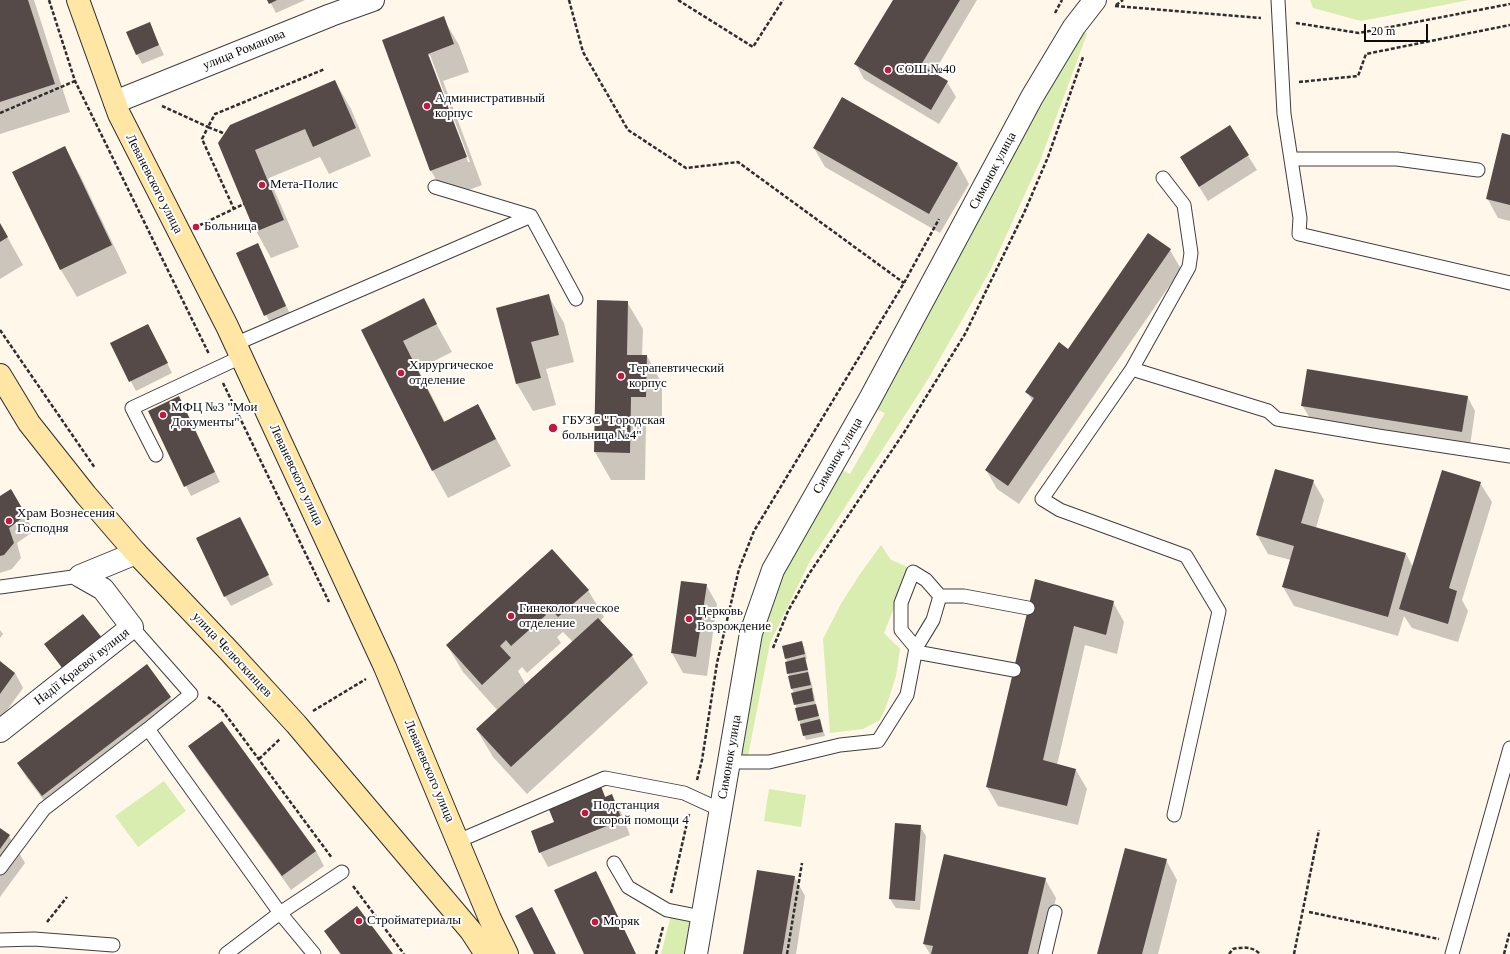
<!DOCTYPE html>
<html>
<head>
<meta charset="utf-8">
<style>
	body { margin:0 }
	#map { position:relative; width:1510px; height:954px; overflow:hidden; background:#fff7ea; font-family:"Times New Roman",serif }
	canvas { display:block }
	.scale { position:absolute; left:1364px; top:24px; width:64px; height:18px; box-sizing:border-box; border:2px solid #0c0c0c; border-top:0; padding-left:5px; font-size:12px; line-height:14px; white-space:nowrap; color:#0c0c0c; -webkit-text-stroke:3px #fff; paint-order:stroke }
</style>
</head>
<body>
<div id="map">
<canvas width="1510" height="954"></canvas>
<div class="scale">20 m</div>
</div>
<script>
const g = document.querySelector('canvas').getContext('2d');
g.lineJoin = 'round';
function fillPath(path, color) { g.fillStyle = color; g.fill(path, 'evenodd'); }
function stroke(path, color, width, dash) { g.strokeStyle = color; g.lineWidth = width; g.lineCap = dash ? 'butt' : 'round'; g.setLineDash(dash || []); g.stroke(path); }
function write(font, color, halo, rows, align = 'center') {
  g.font = font + ' "Times New Roman",serif'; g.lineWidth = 4; g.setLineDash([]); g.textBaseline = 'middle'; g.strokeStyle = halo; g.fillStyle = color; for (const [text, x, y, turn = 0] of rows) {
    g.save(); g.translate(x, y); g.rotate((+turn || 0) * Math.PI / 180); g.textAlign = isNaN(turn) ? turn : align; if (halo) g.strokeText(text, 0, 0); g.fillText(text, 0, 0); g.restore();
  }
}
fillPath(new Path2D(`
	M 1310,0 L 1469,0 L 1361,21 L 1313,8 Z
	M 1080,27 L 1087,34 L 1040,161 L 990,271 L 927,381 L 810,561 L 770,643 L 748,756 L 735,755 L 756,634 L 778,572 L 836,467 L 850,474 L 885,413 L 871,407 Z
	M 881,545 L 891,560 L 910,568 L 884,633 L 900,649 L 896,676 L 886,707 L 880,720 L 863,729 L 830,733 L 823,639 L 842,602 L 860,574 Z
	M 164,781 L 186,811 L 138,847 L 115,816 Z
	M 769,789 L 806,795 L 801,827 L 764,821 Z
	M 671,915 L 694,922 L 687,954 L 661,954 Z`), '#daedb0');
fillPath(new Path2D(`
	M 0,0 L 34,0 L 70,112 L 0,134 Z
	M 269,0 L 305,0 L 276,13 Z
	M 894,0 L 977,0 L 933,74 L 947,82 L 956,97 L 939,124 L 864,79 L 856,64 Z
	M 443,18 L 459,45 L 469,72 L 443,81 L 482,185 L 447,198 L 431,171 L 383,40 ZM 428,55 L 430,55 L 470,162 L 468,162 Z
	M 149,23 L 164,55 L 142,64 L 137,54 Z
	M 335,81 L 351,109 L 371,156 L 329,174 L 320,157 L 269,178 L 299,247 L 271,258 L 256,231 L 219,143 Z
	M 843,98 L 958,164 L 969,184 L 940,233 L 825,167 L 814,148 Z
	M 1230,127 L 1257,170 L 1208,201 L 1190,172 Z
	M 1510,136 L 1510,221 L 1498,218 L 1487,198 Z
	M 64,148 L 80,175 L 127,273 L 77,297 L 61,270 L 14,172 Z
	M 0,224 L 23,265 L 0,279 Z
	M 1148,234 L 1170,250 L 1181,269 L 1019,504 L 997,489 L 986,470 L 1033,402 L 1027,392 L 1068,350 Z
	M 258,244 L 291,316 L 271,325 L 237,253 Z
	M 548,295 L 564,323 L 574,362 L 546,369 L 556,405 L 533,411 L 517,384 L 498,309 Z
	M 423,300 L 452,352 L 418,369 L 445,422 L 478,405 L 511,466 L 448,498 L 433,471 L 362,330 Z
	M 598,301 L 627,302 L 643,329 L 642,356 L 647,356 L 662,384 L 662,424 L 646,424 L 645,480 L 611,480 L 595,452 Z
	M 148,325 L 172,373 L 136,391 L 111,343 Z
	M 1467,396 L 1475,411 L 1470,446 L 1311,420 L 1302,405 Z
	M 184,407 L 220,482 L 191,496 L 149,412 Z
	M 1313,481 L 1324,500 L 1316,528 L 1406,554 L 1413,567 L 1480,483 L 1492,502 L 1462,600 L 1468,611 L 1458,642 L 1412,628 L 1404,616 L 1398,636 L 1294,606 L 1283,587 L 1291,560 L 1268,554 L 1257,535 Z
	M 11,491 L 34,531 L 17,543 L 21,558 L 12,569 L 0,573 L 0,497 Z
	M 240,518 L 273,585 L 231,606 L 225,596 Z
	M 552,550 L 588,590 L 604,617 L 600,621 L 632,656 L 648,683 L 527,794 L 493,757 L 477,730 L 498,711 L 463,672 L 447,645 ZM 563,632 L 573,642 L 526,685 L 518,671 L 522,667 L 527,673 L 561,643 L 557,637 Z
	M 1036,581 L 1113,602 L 1124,622 L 1117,654 L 1085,645 L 1057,765 L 1076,770 L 1087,789 L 1078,825 L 998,806 L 987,787 Z
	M 682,582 L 706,585 L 717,604 L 707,676 L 683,673 L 672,653 Z
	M 0,630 L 3,634 L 0,638 Z
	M 102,640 L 69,678 L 45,644 Z
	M 802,643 L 804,647 L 807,659 L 805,659 L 813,689 L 811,690 L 814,694 L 816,706 L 825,736 L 806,740 L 799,720 L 797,709 L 793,693 L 794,693 L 792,689 L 786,662 L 788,662 L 786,659 Z
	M 0,663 L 15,673 L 23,688 L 0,720 Z
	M 146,666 L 170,698 L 179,712 L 51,810 L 27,778 L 18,764 Z
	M 222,722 L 316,851 L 324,866 L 291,890 L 198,761 L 189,746 Z
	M 600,787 L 606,798 L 612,796 L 620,810 L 630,835 L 548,867 L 540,852 L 555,822 Z
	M 920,826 L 926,836 L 920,910 L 896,908 L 890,899 Z
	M 0,829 L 9,836 L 25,863 L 0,897 Z
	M 1166,860 L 1177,880 L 1158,954 L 1098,954 Z
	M 596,872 L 604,887 L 636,954 L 585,954 Z
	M 794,876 L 805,896 L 796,954 L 744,954 Z
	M 1045,879 L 1056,898 L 1043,954 L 930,954 L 924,944 Z
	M 325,931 L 392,954 L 340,954 Z`), '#0003');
fillPath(new Path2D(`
	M 0,0 L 28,0 L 55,84 L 0,102 Z
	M 267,0 L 277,0 L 269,4 Z
	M 893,0 L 960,0 L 921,65 L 948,81 L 931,110 L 854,64 Z
	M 444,16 L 454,44 L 428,54 L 467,157 L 430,171 L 382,40 Z
	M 150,22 L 159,45 L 136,55 L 126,32 Z
	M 335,80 L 356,128 L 313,147 L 305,129 L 255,150 L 284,220 L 255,232 L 218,143 L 230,125 Z
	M 842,97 L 958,163 L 929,214 L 813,148 Z
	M 1230,125 L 1249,155 L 1199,187 L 1180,157 Z
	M 1502,133 L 1510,135 L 1510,205 L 1486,199 Z
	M 65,146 L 112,245 L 60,270 L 12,172 Z
	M 0,223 L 8,237 L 0,242 Z
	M 1148,233 L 1171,249 L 1008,486 L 985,470 L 1034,398 L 1025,392 L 1059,342 L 1068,349 Z
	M 258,243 L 286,306 L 264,316 L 236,253 Z
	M 549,294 L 559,335 L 531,342 L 541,378 L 516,384 L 496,308 Z
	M 424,298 L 437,324 L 403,341 L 444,422 L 478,404 L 496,439 L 432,471 L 361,330 Z
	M 597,300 L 628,301 L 627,355 L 647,355 L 646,397 L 631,397 L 630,453 L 594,452 Z
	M 148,324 L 168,363 L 129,382 L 110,343 Z
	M 1307,369 L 1468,396 L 1462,432 L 1301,406 Z
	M 179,396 L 215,472 L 184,487 L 148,411 Z
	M 1275,469 L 1314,480 L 1301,523 L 1406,553 L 1388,617 L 1282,587 L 1294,546 L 1256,535 Z
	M 1442,470 L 1481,482 L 1449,588 L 1457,591 L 1448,624 L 1399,609 Z
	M 11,489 L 26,515 L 9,528 L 14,543 L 4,555 L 0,556 L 0,496 Z
	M 240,517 L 269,575 L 224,597 L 196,538 Z
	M 552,549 L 589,590 L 558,617 L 547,605 L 541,610 L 546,615 L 511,646 L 506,640 L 500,646 L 511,658 L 482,685 L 446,645 Z
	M 1035,579 L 1114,601 L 1106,635 L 1074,626 L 1043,760 L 1076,769 L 1067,806 L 986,787 Z
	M 681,581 L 707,584 L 696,657 L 671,653 Z
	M 83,614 L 103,639 L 63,669 L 44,644 Z
	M 598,618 L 633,655 L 511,767 L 476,729 Z
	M 802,641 L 805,654 L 785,659 L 782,646 Z
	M 805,657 L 808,670 L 787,674 L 785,662 Z
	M 0,661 L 15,673 L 0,694 Z
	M 147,664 L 171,697 L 42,796 L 17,763 Z
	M 808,672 L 811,685 L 791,689 L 788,676 Z
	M 812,688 L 814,701 L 794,705 L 791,693 Z
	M 816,704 L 819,716 L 798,721 L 795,708 Z
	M 820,719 L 823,732 L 803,736 L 800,724 Z
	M 222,721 L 316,851 L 282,876 L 188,746 Z
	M 601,786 L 605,797 L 612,794 L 622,820 L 539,853 L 531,831 L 554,822 L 548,807 Z
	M 895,823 L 921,825 L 915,901 L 889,899 Z
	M 0,828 L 10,835 L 0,849 Z
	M 1125,848 L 1167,859 L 1142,954 L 1097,954 Z
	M 944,854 L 1046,878 L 1028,954 L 931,954 L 933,946 L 923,944 Z
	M 757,870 L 795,876 L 782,954 L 743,954 Z
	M 596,871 L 636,954 L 584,954 L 554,890 Z
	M 357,906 L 393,954 L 341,954 L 338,950 L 324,931 Z
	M 532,907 L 556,954 L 534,954 L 515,916 Z`), '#554a47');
const service = new Path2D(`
	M 1278,0 L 1284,114 L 1300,218 L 1299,234 L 1510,283
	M 1291,159 L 1397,159 L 1478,170
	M 435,187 L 531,216 L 576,299
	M 235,344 L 531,216
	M 1132,369 L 1189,267 L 1191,253 L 1184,205 L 1163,178
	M 156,455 L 132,408 L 241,357
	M 0,587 L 80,576
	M 940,596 L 964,596 L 1028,608
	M 132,627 L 191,694 L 148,729 L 280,913 L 314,954
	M 916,652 L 1014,670
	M 729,762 L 769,762 L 840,745 L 878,741 L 907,695 L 916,648 L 901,630 L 901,603 L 913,572 L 926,580 L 940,596 L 933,620 L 916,648
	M 1174,815 L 1219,611 L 1186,556 L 1060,510 L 1042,499 L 1132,369 L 1268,411 L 1277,419 L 1378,436 L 1510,456
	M 458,841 L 605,778 L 684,793 L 721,810
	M 614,863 L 628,887 L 667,910 L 702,917
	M 0,868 L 44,809 L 148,729
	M 0,940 L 34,939 L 113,945
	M 226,954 L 280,913 L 342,872
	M 1045,954 L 1055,912
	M 1452,954 L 1510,748`);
const minor = new Path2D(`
	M 115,102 L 331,15 L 373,0
	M 0,731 L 132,627 L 103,589 L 80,576 L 136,553`);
const tertiary = new Path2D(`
	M 696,954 L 751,633 L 773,570 L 870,399 L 1032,97 L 1074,27 L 1095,0`);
const secondary = new Path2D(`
	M 78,0 L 119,114 L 227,326 L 385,667 L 490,919 L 507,954
	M 0,375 L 29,423 L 86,495 L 136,553 L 230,652 L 296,724 L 471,931 L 486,954`);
stroke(service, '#3f3f3f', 15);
stroke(minor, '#3f3f3f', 24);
stroke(tertiary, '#3f3f3f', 24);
stroke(secondary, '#2e2e2e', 24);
stroke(new Path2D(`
	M 49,0 L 75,81 L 209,354
	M 569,0 L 583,52 L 628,130 L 686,168 L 738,162 L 904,283
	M 678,0 L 753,47 L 783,0
	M 1116,5 L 1123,0
	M 1115,6 L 1261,18
	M 1055,13 L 1062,0
	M 1296,23 L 1359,33 L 1510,4
	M 1299,82 L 1358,76 L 1366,54 L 1510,25
	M 162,106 L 208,127 L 202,139 L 234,209
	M 0,113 L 75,81
	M 223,133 L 208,127 L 215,114 L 325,69
	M 200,225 L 244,204
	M 0,330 L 95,468
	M 223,383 L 329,602
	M 773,648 L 788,611 L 809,574 L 905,431 L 965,334 L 1024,213 L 1048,157 L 1083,57
	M 208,697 L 220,707 L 332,858
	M 313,711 L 366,679
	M 259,759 L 280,739
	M 697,780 L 702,760 L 717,663 L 739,569 L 754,531 L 904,283 L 939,219
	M 353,886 L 404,954
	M 671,893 L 689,814
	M 1309,912 L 1439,939
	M 47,922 L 67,897
	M 656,954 L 663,927
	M 787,954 L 802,863
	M 1229,954 L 1233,949 C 1243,947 1252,946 1260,954
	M 1294,954 L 1319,830
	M 1504,954 L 1510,931`), '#2e2e2e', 2.5, [4, 2]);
stroke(service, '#fff', 13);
stroke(minor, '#fff', 22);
stroke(tertiary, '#fff', 22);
stroke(secondary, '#ffe6a5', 22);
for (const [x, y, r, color] of [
	[888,70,4,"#c8173e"],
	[427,106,4,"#c8173e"],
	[262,185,4,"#c8173e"],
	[196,227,4,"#c8173e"],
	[401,373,4,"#c8173e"],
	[621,376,4,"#c8173e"],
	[163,415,4,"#c8173e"],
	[553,428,5,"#c8173e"],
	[9,521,4,"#c8173e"],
	[511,616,4,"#c8173e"],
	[689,619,4,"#c8173e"],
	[585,813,4,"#c8173e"],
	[359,921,4,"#c8173e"],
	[595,922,4,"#c8173e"]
]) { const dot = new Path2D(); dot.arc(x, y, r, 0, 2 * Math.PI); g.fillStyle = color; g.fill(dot); stroke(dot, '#fff', 1.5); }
write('13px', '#0c0c0c', '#fff', [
	["улица Романова",244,50,-22],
	["Симонок улица",993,171,-62],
	["Леваневского улица",154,184,63],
	["Симонок улица",838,456,-60],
	["Леваневского улица",296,475,65],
	["улица Челюскинцев",232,655,47],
	["Надії Краєвої вулиця",82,667,-38],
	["Симонок улица",730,757,-80],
	["Леваневского улица",429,771,67]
]);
write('13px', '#0c0c0c', '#fff', [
	["СОШ №40",896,70],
	["Административный",435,99],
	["корпус",435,114],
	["Мета-Полис",270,185],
	["Больница",204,227],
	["Хирургическое",409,366],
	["отделение",409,381],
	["Терапевтический",629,369],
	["корпус",629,384],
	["МФЦ №3 \"Мои",171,408],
	["Документы\"",171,423],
	["ГБУЗС \"Городская",562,421],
	["больница №4\"",562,436],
	["Храм Вознесения",17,514],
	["Господня",17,529],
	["Гинекологическое",519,609],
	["отделение",519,624],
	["Церковь",697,612],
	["Возрождение",697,627],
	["Подстанция",593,806],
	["скорой помощи 4",593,821],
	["Стройматериалы",367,921],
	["Моряк",603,922]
], 'left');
</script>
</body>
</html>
